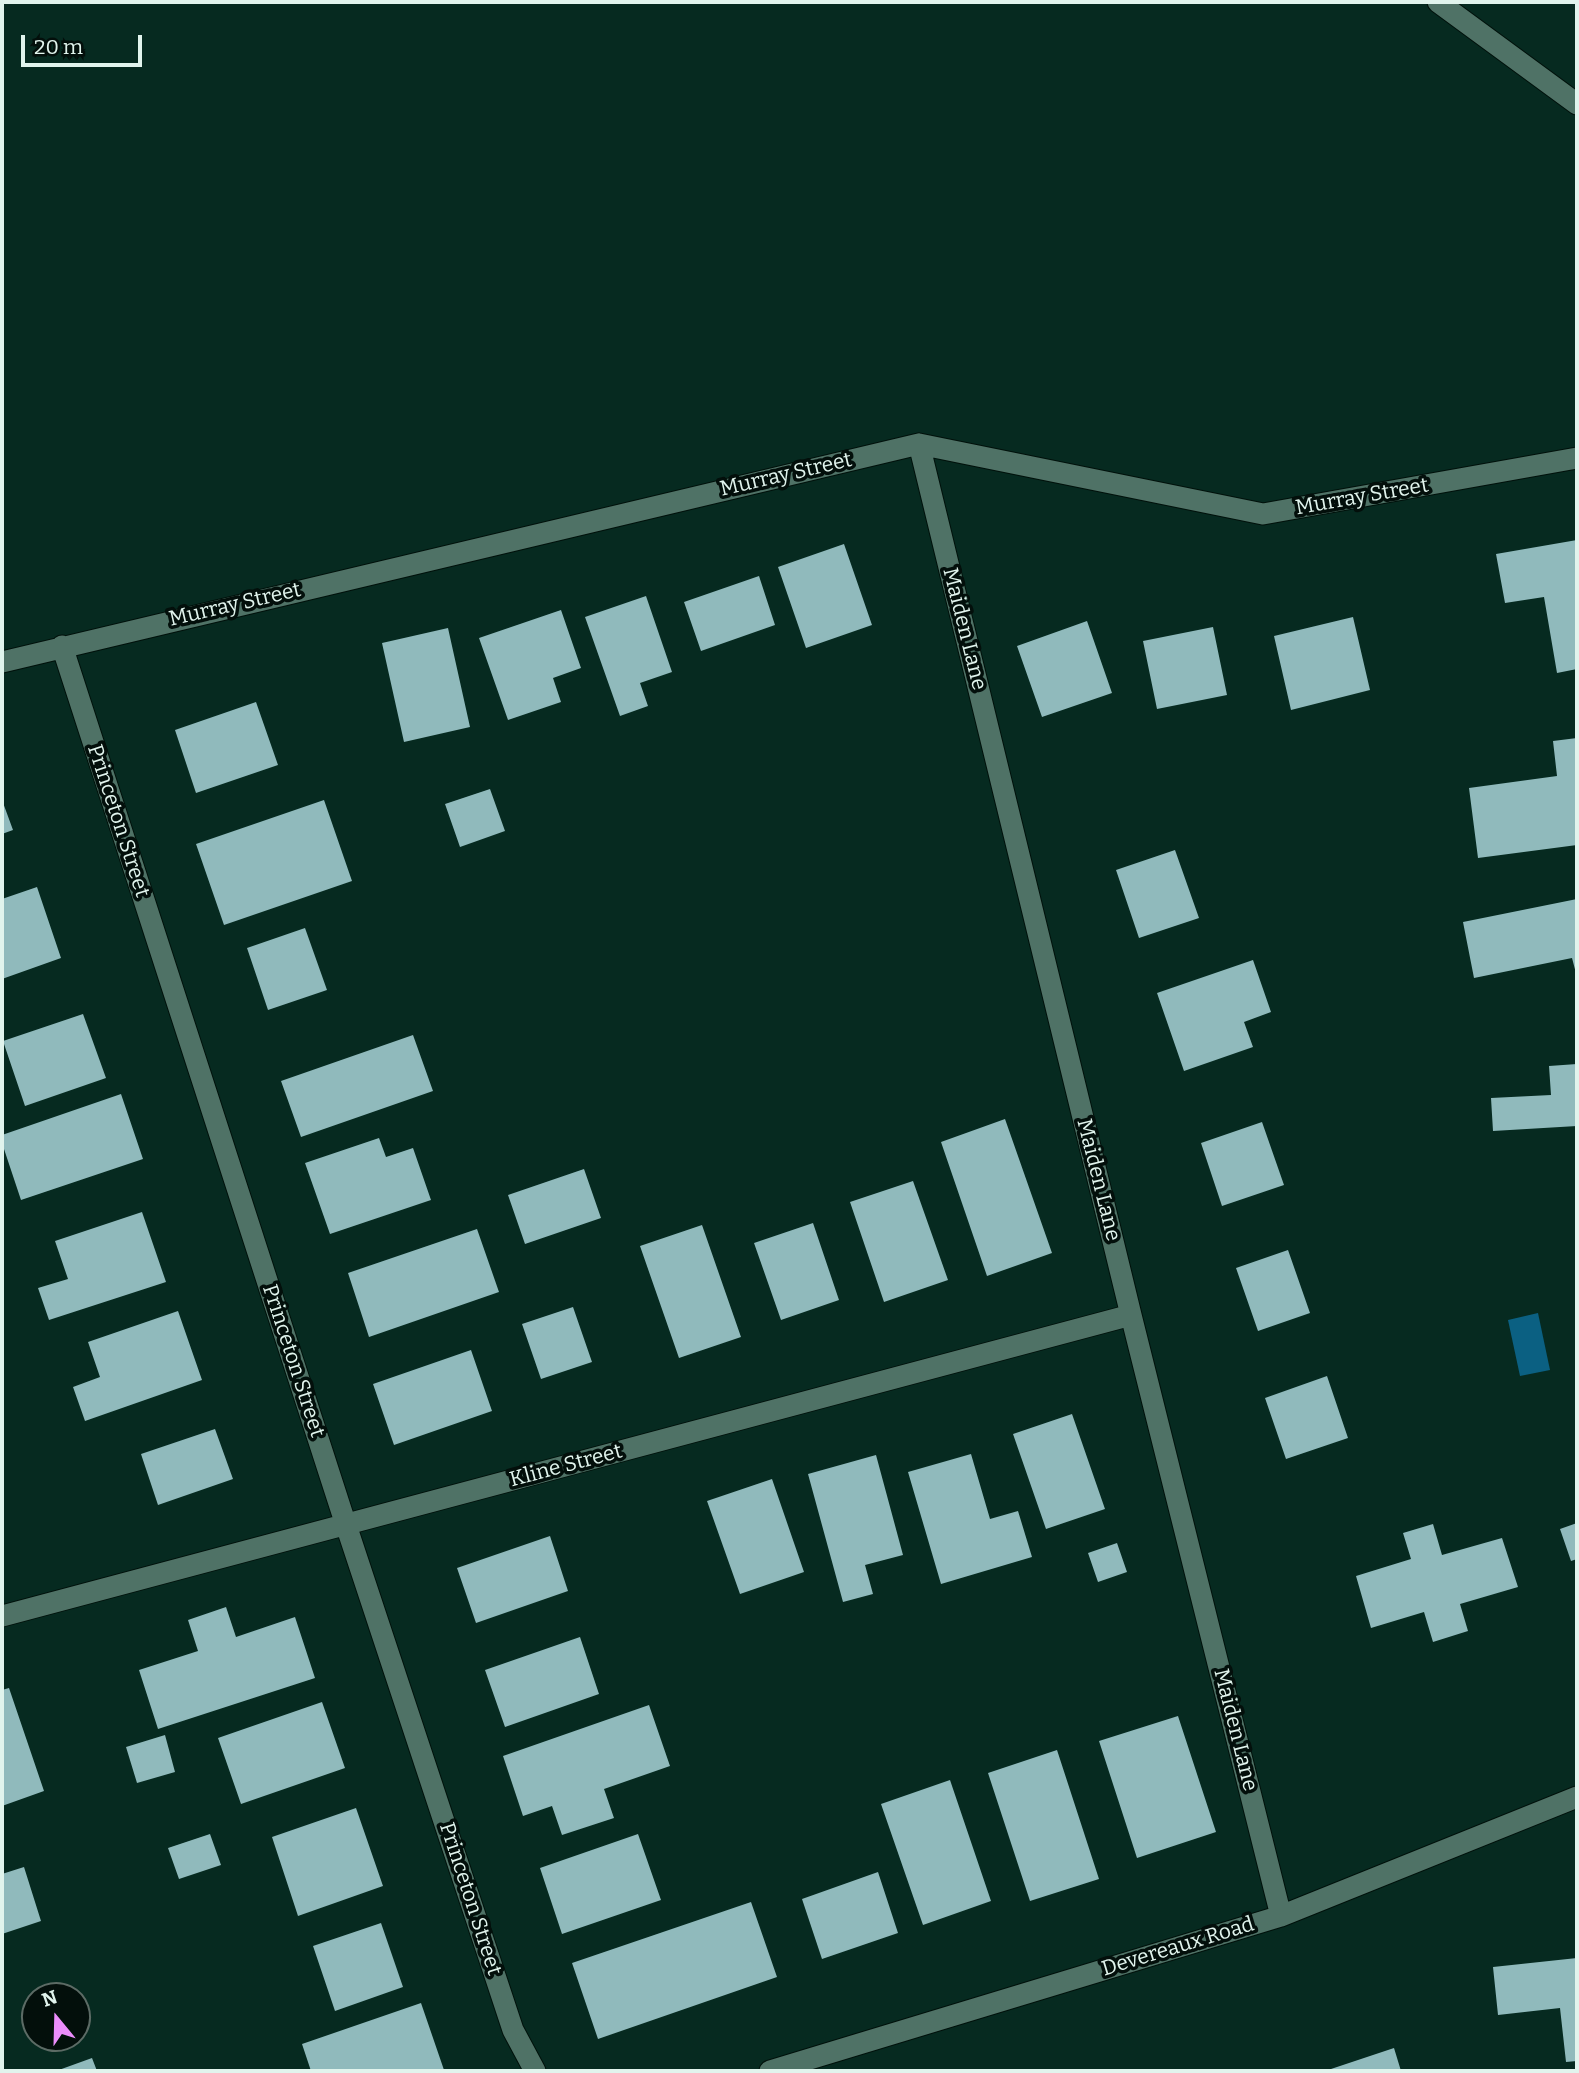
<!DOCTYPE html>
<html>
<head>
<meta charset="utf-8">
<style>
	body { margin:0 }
	#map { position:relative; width:1579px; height:2073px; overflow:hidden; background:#062a20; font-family:Bitter,serif }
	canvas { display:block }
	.frame { position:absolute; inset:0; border:4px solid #e1f4ed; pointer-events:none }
	.north { position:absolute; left:21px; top:1982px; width:70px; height:70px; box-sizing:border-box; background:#030f0b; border:2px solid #5c6b65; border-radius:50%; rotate:341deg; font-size:19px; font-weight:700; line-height:28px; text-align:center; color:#e1f4ed }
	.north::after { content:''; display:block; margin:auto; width:24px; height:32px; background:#eb8dfb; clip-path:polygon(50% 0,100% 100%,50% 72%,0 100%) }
	.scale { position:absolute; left:21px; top:35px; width:121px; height:32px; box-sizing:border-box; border:4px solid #e1f4ed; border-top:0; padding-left:9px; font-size:21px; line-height:24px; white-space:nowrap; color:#e1f4ed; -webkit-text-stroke:5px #030f0b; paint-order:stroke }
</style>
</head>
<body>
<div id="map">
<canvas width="1579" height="2073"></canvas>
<div class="frame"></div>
<div class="north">N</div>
<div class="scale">20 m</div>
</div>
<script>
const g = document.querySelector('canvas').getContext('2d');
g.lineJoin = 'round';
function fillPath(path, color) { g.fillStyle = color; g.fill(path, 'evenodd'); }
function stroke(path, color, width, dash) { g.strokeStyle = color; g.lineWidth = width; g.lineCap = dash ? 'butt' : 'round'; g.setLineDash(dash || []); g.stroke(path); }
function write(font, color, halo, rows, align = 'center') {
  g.font = font + ' Bitter,serif'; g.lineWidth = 7; g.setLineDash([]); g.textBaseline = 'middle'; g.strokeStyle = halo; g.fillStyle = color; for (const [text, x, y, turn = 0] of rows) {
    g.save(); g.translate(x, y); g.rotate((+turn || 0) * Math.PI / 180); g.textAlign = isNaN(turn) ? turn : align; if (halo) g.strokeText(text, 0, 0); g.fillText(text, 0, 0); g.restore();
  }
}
fillPath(new Path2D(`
	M 1538,1313 L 1550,1370 L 1520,1376 L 1508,1320 Z`), '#0b6082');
fillPath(new Path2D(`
	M 1577,540 L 1577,669 L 1557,673 L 1544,597 L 1505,603 L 1496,554 Z
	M 844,544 L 872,625 L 806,648 L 778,567 Z
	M 759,576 L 775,625 L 701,651 L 684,602 Z
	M 646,596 L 672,672 L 640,683 L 648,706 L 620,716 L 585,617 Z
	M 561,610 L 581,668 L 553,678 L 561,702 L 508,720 L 479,638 Z
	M 1353,617 L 1370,690 L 1291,710 L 1274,636 Z
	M 1087,621 L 1112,693 L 1042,717 L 1017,646 Z
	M 1213,627 L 1227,695 L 1157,709 L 1143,641 Z
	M 448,628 L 470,727 L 404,742 L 382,643 Z
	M 256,702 L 278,765 L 196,793 L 175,730 Z
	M 1577,738 L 1577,845 L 1478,858 L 1469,788 L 1557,776 L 1553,741 Z
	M 490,789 L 505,831 L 460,847 L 445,804 Z
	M 2,800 L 13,830 L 2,834 Z
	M 324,800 L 352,881 L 224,925 L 196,844 Z
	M 1175,850 L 1199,918 L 1139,938 L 1116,870 Z
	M 37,887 L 61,958 L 2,979 L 2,899 Z
	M 1577,899 L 1577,977 L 1572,958 L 1474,978 L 1463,922 Z
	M 305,928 L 327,990 L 268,1010 L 247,948 Z
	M 1253,960 L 1271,1012 L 1244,1022 L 1253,1047 L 1184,1071 L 1157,993 Z
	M 83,1014 L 106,1078 L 25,1106 L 3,1041 Z
	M 413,1035 L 433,1091 L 301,1137 L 281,1081 Z
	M 1577,1064 L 1577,1126 L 1493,1131 L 1491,1098 L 1551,1095 L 1549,1066 Z
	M 121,1094 L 143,1159 L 21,1200 L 2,1143 L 2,1135 Z
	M 1005,1119 L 1052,1253 L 987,1276 L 941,1142 Z
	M 1262,1122 L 1284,1185 L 1222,1206 L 1201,1143 Z
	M 379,1138 L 386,1157 L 413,1148 L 431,1200 L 330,1234 L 305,1163 Z
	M 584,1169 L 601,1218 L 525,1244 L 508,1195 Z
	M 913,1181 L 948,1280 L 884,1302 L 850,1202 Z
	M 142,1212 L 166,1282 L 49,1320 L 38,1288 L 68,1279 L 55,1241 Z
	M 813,1223 L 839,1300 L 781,1320 L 754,1243 Z
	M 702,1225 L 741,1337 L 679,1358 L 640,1246 Z
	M 477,1229 L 499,1292 L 369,1337 L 348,1273 Z
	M 1288,1250 L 1310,1313 L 1258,1331 L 1236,1268 Z
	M 573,1307 L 592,1362 L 541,1379 L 522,1324 Z
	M 178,1311 L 202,1380 L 85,1421 L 73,1387 L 100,1377 L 88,1342 Z
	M 471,1350 L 492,1411 L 394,1445 L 373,1384 Z
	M 1327,1376 L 1348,1438 L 1286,1459 L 1265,1398 Z
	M 1072,1414 L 1105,1509 L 1046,1529 L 1013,1434 Z
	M 215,1429 L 233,1479 L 158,1505 L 141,1454 Z
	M 971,1454 L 990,1519 L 1018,1511 L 1032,1557 L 941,1584 L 908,1472 Z
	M 876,1455 L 903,1555 L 865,1565 L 873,1594 L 843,1602 L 808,1474 Z
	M 772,1479 L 804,1572 L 740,1594 L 707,1501 Z
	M 1577,1523 L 1577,1559 L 1571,1561 L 1560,1529 Z
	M 1433,1524 L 1442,1555 L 1502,1538 L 1518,1587 L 1460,1604 L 1468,1631 L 1433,1642 L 1424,1612 L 1371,1628 L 1356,1576 L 1411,1559 L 1403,1533 Z
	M 550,1536 L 568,1591 L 476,1623 L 457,1568 Z
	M 1117,1543 L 1127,1572 L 1098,1582 L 1088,1553 Z
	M 226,1607 L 236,1637 L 295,1617 L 315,1678 L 158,1729 L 139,1670 L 198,1651 L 188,1620 Z
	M 580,1637 L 599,1694 L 505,1727 L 485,1670 Z
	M 9,1688 L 44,1791 L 2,1806 L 2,1690 Z
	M 322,1702 L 345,1768 L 241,1804 L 218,1738 Z
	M 649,1705 L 670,1766 L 604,1789 L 614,1818 L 562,1835 L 552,1806 L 523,1816 L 503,1756 Z
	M 1178,1716 L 1216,1832 L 1137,1858 L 1099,1741 Z
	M 165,1735 L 175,1772 L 137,1783 L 126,1747 Z
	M 1057,1750 L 1099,1879 L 1030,1901 L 988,1773 Z
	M 950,1780 L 991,1901 L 923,1925 L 881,1804 Z
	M 356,1808 L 383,1886 L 298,1916 L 272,1837 Z
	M 210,1834 L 221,1865 L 179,1879 L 168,1848 Z
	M 638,1834 L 661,1900 L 562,1934 L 540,1868 Z
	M 24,1867 L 41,1921 L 2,1934 L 2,1874 Z
	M 878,1872 L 898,1933 L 822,1959 L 802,1899 Z
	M 751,1902 L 777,1977 L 598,2039 L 572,1963 Z
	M 381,1923 L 403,1987 L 335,2011 L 313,1946 Z
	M 1577,1958 L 1577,2061 L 1566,2062 L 1560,2008 L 1498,2015 L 1493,1967 Z
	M 421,2003 L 444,2070 L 311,2071 L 302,2044 Z
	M 1394,2048 L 1401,2071 L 1325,2071 Z
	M 92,2058 L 97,2071 L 56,2071 Z`), '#90babc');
const street = new Path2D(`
	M 1438,2 L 1577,104
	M 919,444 L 1131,1315 L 1281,1916
	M 62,646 L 346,1525 L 513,2030 L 535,2071
	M 2,662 L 919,444 L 1263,514 L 1577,458
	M 2,1616 L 1131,1315
	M 770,2071 L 1281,1916 L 1577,1797`);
stroke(street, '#00110b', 23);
stroke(street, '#4f7266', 21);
write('21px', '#e1f4ed', '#030f0b', [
	["Murray Street",786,475,-13],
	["Murray Street",1362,497,-10],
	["Murray Street",235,605,-13],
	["Maiden Lane",964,629,76],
	["Princeton Street",118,821,72],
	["Maiden Lane",1098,1180,76],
	["Princeton Street",293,1361,72],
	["Kline Street",566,1466,-15],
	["Maiden Lane",1235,1730,76],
	["Princeton Street",470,1899,72],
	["Devereaux Road",1178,1947,-17]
]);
</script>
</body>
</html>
